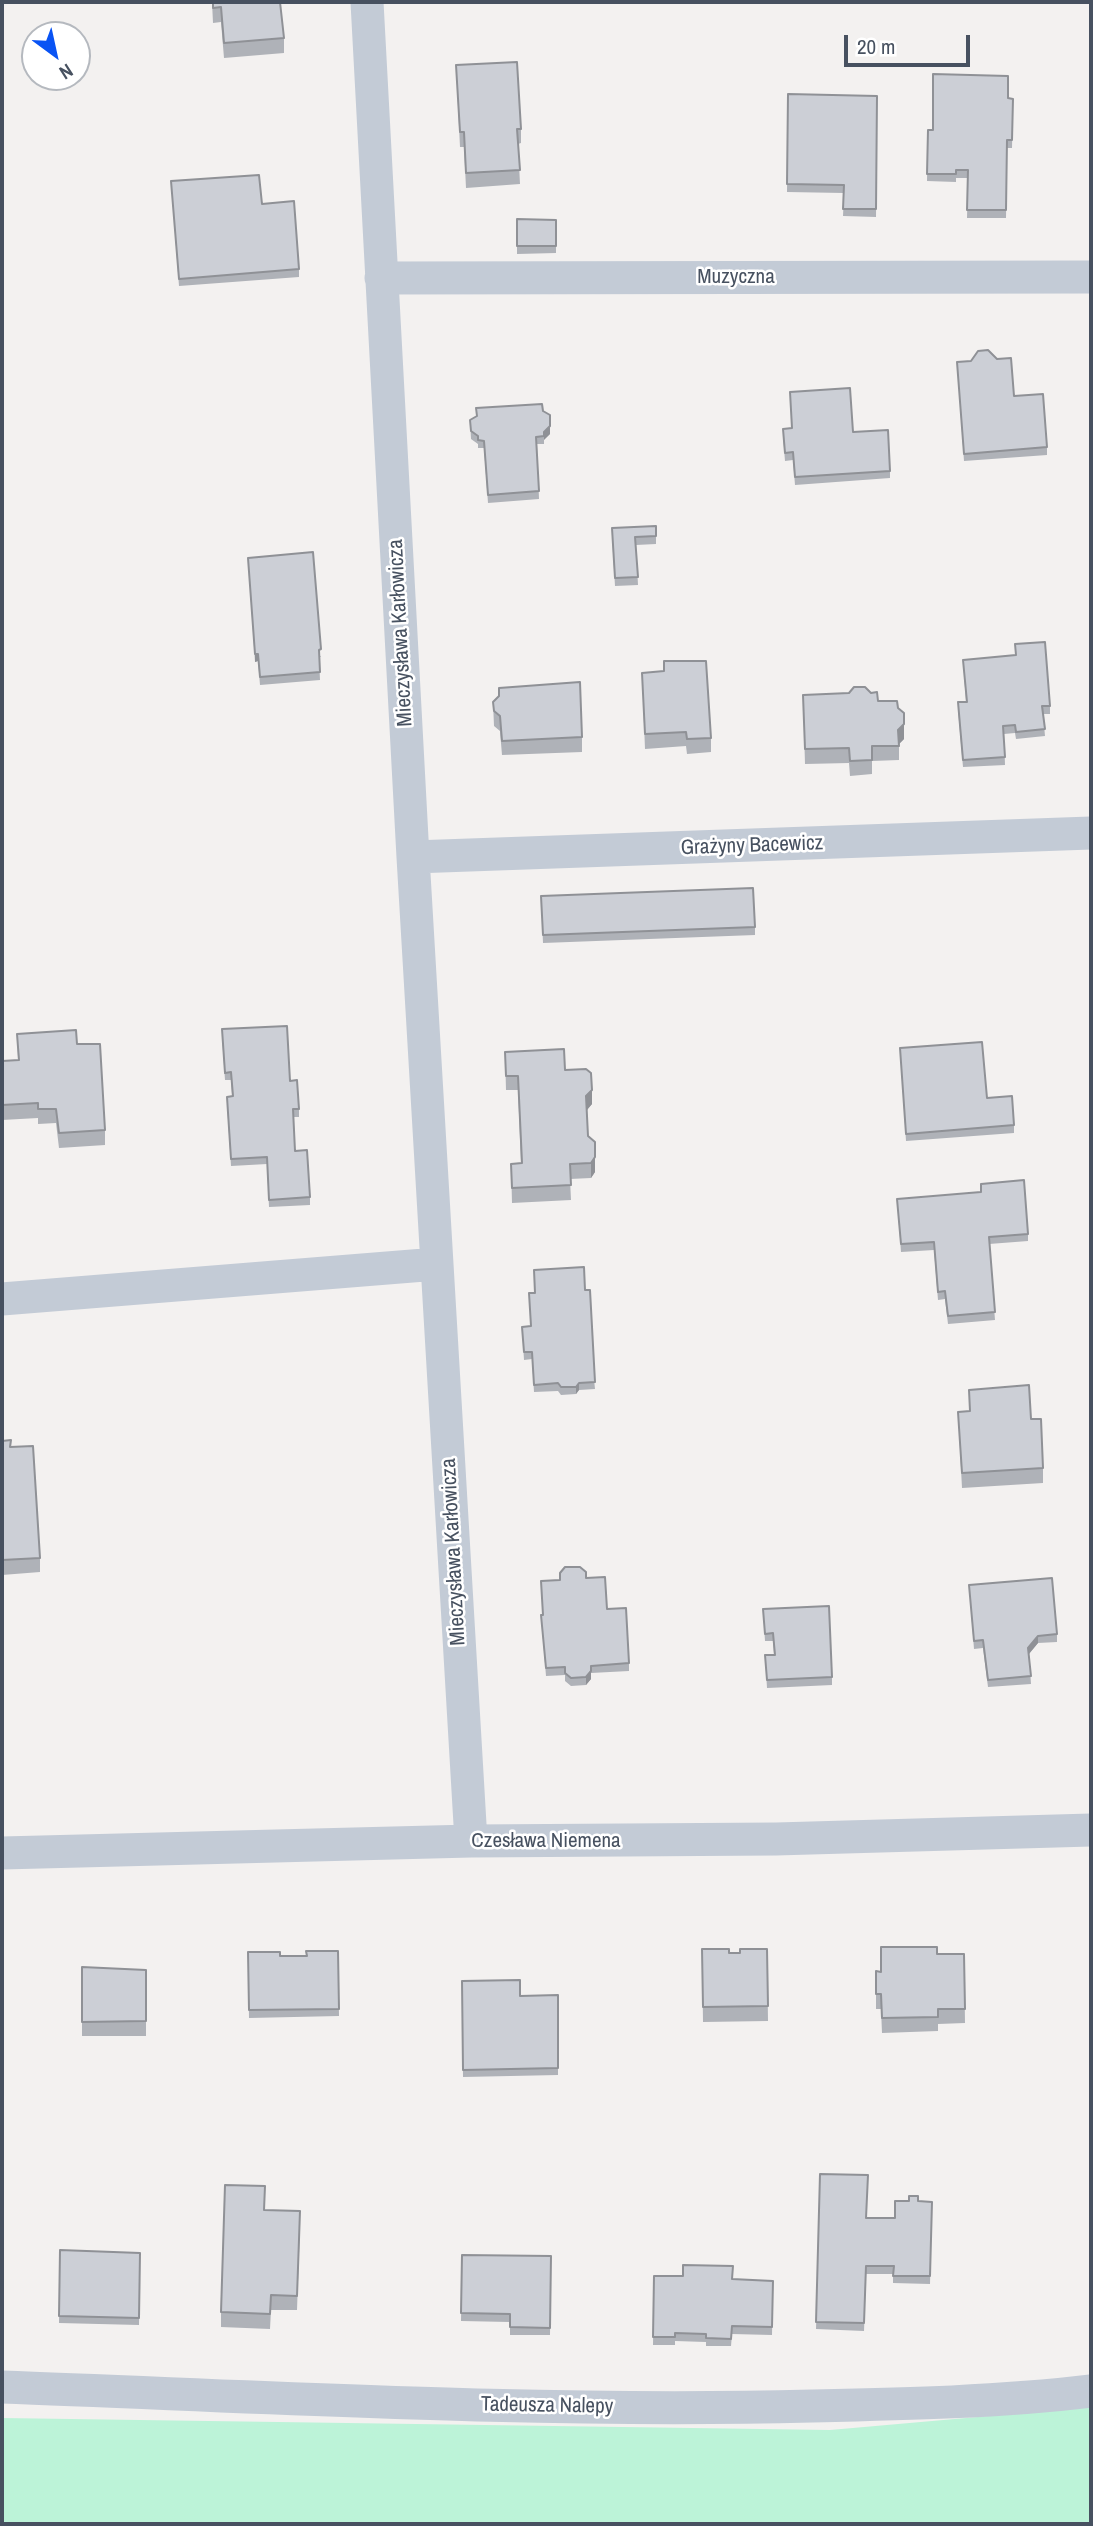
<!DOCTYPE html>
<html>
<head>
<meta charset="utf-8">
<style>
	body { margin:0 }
	#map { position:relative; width:1093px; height:2526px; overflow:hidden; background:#f3f1f0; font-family:"Archivo Narrow",sans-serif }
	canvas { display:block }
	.frame { position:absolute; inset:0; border:4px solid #475160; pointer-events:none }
	.north { position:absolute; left:21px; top:21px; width:70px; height:70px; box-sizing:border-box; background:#fff; border:2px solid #b5b9bf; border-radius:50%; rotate:147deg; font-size:19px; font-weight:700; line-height:28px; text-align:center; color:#475160 }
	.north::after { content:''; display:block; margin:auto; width:24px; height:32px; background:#0953f4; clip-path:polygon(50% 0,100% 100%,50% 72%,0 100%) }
	.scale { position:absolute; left:844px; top:35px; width:126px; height:32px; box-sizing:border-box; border:4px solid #475160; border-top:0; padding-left:9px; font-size:21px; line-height:24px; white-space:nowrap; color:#475160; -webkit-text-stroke:5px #fff; paint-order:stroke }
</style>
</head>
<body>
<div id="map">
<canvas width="1093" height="2526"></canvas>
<div class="frame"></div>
<div class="north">N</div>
<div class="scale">20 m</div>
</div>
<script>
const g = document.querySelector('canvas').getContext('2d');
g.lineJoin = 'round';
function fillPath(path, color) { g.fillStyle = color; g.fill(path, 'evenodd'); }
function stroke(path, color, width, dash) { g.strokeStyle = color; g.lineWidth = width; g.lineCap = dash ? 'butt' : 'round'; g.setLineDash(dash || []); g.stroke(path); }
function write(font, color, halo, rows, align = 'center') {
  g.font = font + ' "Archivo Narrow",sans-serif'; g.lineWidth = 5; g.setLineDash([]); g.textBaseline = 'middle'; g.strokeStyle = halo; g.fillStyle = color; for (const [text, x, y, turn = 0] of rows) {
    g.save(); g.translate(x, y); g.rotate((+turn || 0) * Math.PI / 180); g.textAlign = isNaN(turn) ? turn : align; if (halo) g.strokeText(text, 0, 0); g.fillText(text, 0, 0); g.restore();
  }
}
fillPath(new Path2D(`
	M 1091,2407 L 1091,2524 L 2,2524 L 2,2418 L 830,2430 Z`), '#bcf3d8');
stroke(new Path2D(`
	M 367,2 L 413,857 L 471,1841
	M 381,278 L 1091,277
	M 413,857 L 1091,833
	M 2,1299 L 437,1264
	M 2,1853 L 471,1841 L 776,1839 L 1091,1830
	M 2,2387 C 272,2397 542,2413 812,2406 C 905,2404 999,2402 1091,2391`), '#c3cbd6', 33);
fillPath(new Path2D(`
	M 212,2 L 280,2 L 284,38 L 284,53 L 224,58 L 221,22 L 213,23 Z
	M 456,65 L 521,129 L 521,143 L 518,144 L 520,184 L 466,188 L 464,147 L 460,147 Z
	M 788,94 L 877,96 L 876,217 L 843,216 L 844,193 L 787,192 Z
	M 1008,98 L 1013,99 L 1012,148 L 1007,148 L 1006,218 L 967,218 L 968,178 L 956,178 L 956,182 L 927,181 L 928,130 L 933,130 Z
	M 171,181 L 299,269 L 299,277 L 179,286 Z
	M 517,219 L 556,220 L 556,253 L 517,254 Z
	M 957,362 L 1014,396 L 1047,447 L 1047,455 L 964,461 Z
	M 476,408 L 543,411 L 550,434 L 544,439 L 544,444 L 537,444 L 539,499 L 488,503 L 484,448 L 478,448 L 478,444 L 471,439 L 470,420 L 476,416 Z
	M 853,432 L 890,471 L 890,478 L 795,485 L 793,460 L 785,461 L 783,436 Z
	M 612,536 L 656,536 L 656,544 L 636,545 L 638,585 L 615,586 Z
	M 248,558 L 321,657 L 319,657 L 320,680 L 260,685 L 258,661 L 255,662 Z
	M 963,660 L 1050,706 L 1050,714 L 1043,714 L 1045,736 L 1016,739 L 1015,733 L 1004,734 L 1005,765 L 963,767 L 958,710 L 958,702 L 966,702 Z
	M 664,671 L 711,738 L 711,752 L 687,754 L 686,746 L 645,749 L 642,673 Z
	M 803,695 L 878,701 L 904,739 L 899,744 L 899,760 L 872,761 L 872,774 L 850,776 L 849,763 L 805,764 Z
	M 493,702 L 582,737 L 582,752 L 502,755 L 500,731 L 494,726 Z
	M 541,896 L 755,927 L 755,935 L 543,943 Z
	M 17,1034 L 77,1044 L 105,1130 L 105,1145 L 59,1148 L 56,1123 L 38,1124 L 38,1118 L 2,1120 L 2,1061 L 18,1060 Z
	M 222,1037 L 290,1081 L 299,1109 L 299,1117 L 293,1117 L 295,1151 L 310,1197 L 310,1205 L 269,1207 L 267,1164 L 231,1166 L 227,1104 L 232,1096 L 231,1080 L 225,1080 Z
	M 900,1048 L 987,1098 L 1014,1125 L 1014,1133 L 906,1141 Z
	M 505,1052 L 565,1070 L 592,1104 L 587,1110 L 588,1136 L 595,1172 L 591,1178 L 570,1179 L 571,1200 L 512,1203 L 511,1164 L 521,1164 L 518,1090 L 506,1090 Z
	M 981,1184 L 1028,1234 L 1028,1241 L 989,1244 L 995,1320 L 948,1324 L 945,1299 L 938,1300 L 934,1250 L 901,1252 L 897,1199 L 981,1192 Z
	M 585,1290 L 595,1389 L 579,1390 L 576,1394 L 561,1395 L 558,1391 L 534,1392 L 532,1359 L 524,1360 L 522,1327 L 530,1326 Z
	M 969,1390 L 1031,1419 L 1043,1468 L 1043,1483 L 962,1488 L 958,1412 L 970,1411 Z
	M 2,1441 L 11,1447 L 40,1558 L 40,1572 L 2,1575 Z
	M 560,1573 L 586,1578 L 607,1609 L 629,1663 L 629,1671 L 591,1673 L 591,1679 L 586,1685 L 571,1686 L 565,1681 L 565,1675 L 546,1676 L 541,1615 L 542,1615 L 560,1580 Z
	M 969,1585 L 1057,1634 L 1057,1642 L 1038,1643 L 1029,1654 L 1031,1684 L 988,1687 L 983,1648 L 974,1649 Z
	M 763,1609 L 832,1677 L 832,1685 L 767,1688 L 765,1655 L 774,1655 L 773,1641 L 765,1641 Z
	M 702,1949 L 729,1953 L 740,1953 L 767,1949 L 768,2021 L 703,2022 Z
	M 338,1951 L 339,2016 L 249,2018 L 248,1952 L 280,1956 L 307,1956 Z
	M 937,1954 L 964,1954 L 965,2023 L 938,2024 L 938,2031 L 882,2033 L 881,2009 L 876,2009 L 876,1986 L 881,1972 Z
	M 82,1967 L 146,1970 L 146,2036 L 82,2036 Z
	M 462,1981 L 520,1996 L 558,1995 L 558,2075 L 463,2077 Z
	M 820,2174 L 867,2218 L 895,2218 L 918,2201 L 932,2202 L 930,2284 L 893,2283 L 893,2274 L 866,2274 L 864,2331 L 816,2329 Z
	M 265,2210 L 300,2225 L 297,2310 L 271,2310 L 270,2329 L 221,2327 L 221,2312 Z
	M 60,2250 L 140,2253 L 139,2325 L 59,2323 Z
	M 462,2255 L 551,2256 L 550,2335 L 510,2335 L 510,2322 L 461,2321 Z
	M 654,2276 L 773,2281 L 772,2335 L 732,2334 L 731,2346 L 706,2346 L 706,2342 L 675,2341 L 675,2345 L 653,2345 Z`), '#afb2b8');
fillPath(new Path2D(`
	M 550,426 L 550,434 L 544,440 L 544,432 Z
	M 255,654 L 258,654 L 258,661 L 255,662 Z
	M 904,724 L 904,739 L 898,745 L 898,730 Z
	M 592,1090 L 592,1104 L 586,1111 L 586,1096 Z
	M 595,1157 L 595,1172 L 591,1178 L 591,1163 Z
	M 579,1383 L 579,1390 L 576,1394 L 576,1387 Z
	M 1038,1636 L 1038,1643 L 1028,1655 L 1028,1648 Z
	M 591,1671 L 591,1679 L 586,1685 L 586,1677 Z`), '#8f9196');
const building = new Path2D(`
	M 213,2 L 280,2 L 284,38 L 224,43 L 221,7 L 213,8 Z
	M 517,62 L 521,129 L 517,129 L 520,170 L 466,173 L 464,132 L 460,132 L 456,65 Z
	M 933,74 L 1008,76 L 1008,98 L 1013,99 L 1012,140 L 1007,140 L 1006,210 L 967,210 L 968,170 L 956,170 L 956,174 L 927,174 L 928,130 L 933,130 Z
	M 788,94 L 877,96 L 876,209 L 843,209 L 844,185 L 787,184 Z
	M 259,175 L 262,204 L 294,201 L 299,269 L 179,279 L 171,181 Z
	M 517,219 L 556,220 L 556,246 L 517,246 Z
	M 988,350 L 997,359 L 1011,358 L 1014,396 L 1043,394 L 1047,447 L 964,454 L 957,362 L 971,361 L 978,351 Z
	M 850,388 L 853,432 L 888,430 L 890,471 L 795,477 L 793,452 L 785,453 L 783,429 L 792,428 L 790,392 Z
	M 542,404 L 543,411 L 550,415 L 550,426 L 544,432 L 544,436 L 536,437 L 539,491 L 488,495 L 484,441 L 478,440 L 478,436 L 471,431 L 470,420 L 477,416 L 476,408 Z
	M 656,526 L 656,536 L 635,537 L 638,577 L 615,578 L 612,528 Z
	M 313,552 L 321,649 L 319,650 L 320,672 L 260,677 L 258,654 L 255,654 L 248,558 Z
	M 1045,642 L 1050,706 L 1042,706 L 1045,729 L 1016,732 L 1015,725 L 1003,726 L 1005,757 L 963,760 L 958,702 L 967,702 L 963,660 L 1016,655 L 1015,644 Z
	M 664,661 L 706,661 L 711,738 L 687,739 L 686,732 L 645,734 L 642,673 L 664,671 Z
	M 580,682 L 582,737 L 502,741 L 500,716 L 494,711 L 493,702 L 499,696 L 499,688 Z
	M 854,687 L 865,687 L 871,693 L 877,692 L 878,701 L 897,701 L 898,708 L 904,713 L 904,724 L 898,730 L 899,746 L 872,746 L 872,760 L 850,761 L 849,748 L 805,749 L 803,695 L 849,693 Z
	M 753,888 L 755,927 L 543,935 L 541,896 Z
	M 287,1026 L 290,1081 L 297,1080 L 299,1109 L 293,1109 L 295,1151 L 307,1150 L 310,1197 L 269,1200 L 267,1157 L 231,1159 L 227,1097 L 233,1096 L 231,1072 L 225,1073 L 222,1029 Z
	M 76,1030 L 77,1044 L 100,1044 L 105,1130 L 59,1133 L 56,1109 L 38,1109 L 38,1103 L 2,1105 L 2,1061 L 19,1060 L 17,1034 Z
	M 982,1042 L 987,1098 L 1012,1096 L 1014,1125 L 906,1134 L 900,1048 Z
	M 564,1049 L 565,1070 L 586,1069 L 591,1073 L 592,1090 L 586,1096 L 588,1136 L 595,1142 L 595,1157 L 591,1163 L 570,1164 L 571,1185 L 512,1188 L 511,1164 L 522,1163 L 518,1076 L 506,1076 L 505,1052 Z
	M 1024,1180 L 1028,1234 L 989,1237 L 995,1312 L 948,1316 L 945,1291 L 938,1292 L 934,1242 L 901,1244 L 897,1199 L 981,1192 L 981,1184 Z
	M 584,1267 L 585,1290 L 590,1290 L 595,1382 L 579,1383 L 576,1387 L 561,1387 L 558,1383 L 534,1385 L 532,1352 L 524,1352 L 522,1327 L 531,1326 L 529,1293 L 535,1293 L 534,1270 Z
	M 1029,1385 L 1031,1419 L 1041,1419 L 1043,1468 L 962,1473 L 958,1412 L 970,1411 L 969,1390 Z
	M 11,1440 L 10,1447 L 33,1446 L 40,1558 L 2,1560 L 2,1441 Z
	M 565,1567 L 580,1567 L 586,1572 L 586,1578 L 605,1577 L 607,1609 L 626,1608 L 629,1663 L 591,1666 L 591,1671 L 586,1677 L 571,1678 L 565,1673 L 565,1667 L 546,1668 L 541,1615 L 543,1615 L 541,1581 L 560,1580 L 560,1573 Z
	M 1052,1578 L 1057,1634 L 1038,1636 L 1028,1648 L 1031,1676 L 988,1680 L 983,1640 L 974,1641 L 969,1585 Z
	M 829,1606 L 832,1677 L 767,1680 L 765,1655 L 775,1655 L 773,1633 L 765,1634 L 763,1609 Z
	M 881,1947 L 937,1947 L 937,1954 L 964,1954 L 965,2009 L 938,2009 L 938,2017 L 882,2018 L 881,1994 L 876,1994 L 876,1971 L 881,1972 Z
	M 702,1949 L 729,1949 L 729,1953 L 740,1953 L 740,1949 L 767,1949 L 768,2006 L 703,2007 Z
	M 306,1951 L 338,1951 L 339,2009 L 249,2010 L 248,1952 L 280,1952 L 280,1956 L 307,1956 Z
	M 82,1967 L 146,1970 L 146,2021 L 82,2022 Z
	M 520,1980 L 520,1996 L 558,1995 L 558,2068 L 463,2070 L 462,1981 Z
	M 820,2174 L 868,2175 L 866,2218 L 895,2218 L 895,2201 L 909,2201 L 909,2196 L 918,2196 L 918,2201 L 932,2202 L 930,2276 L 893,2276 L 894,2266 L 866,2266 L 864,2323 L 816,2322 Z
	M 225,2185 L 265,2186 L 264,2210 L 300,2211 L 297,2296 L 271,2295 L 270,2314 L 221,2312 Z
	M 60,2250 L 140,2253 L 139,2318 L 59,2316 Z
	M 462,2255 L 551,2256 L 550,2328 L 510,2327 L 510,2314 L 461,2313 Z
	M 683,2265 L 733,2266 L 732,2279 L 773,2281 L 772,2327 L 732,2326 L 731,2339 L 706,2338 L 706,2334 L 675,2333 L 675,2337 L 653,2337 L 654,2276 L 683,2276 Z`);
fillPath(building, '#cccfd6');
stroke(building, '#8f9196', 2);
write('21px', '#475160', '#fff', [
	["Muzyczna",736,277],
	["Mieczysława Karłowicza",401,633,-93],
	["Grażyny Bacewicz",752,846,-2],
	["Mieczysława Karłowicza",454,1552,-93],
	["Czesława Niemena",546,1841],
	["Tadeusza Nalepy",547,2406,1]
]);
</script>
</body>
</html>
